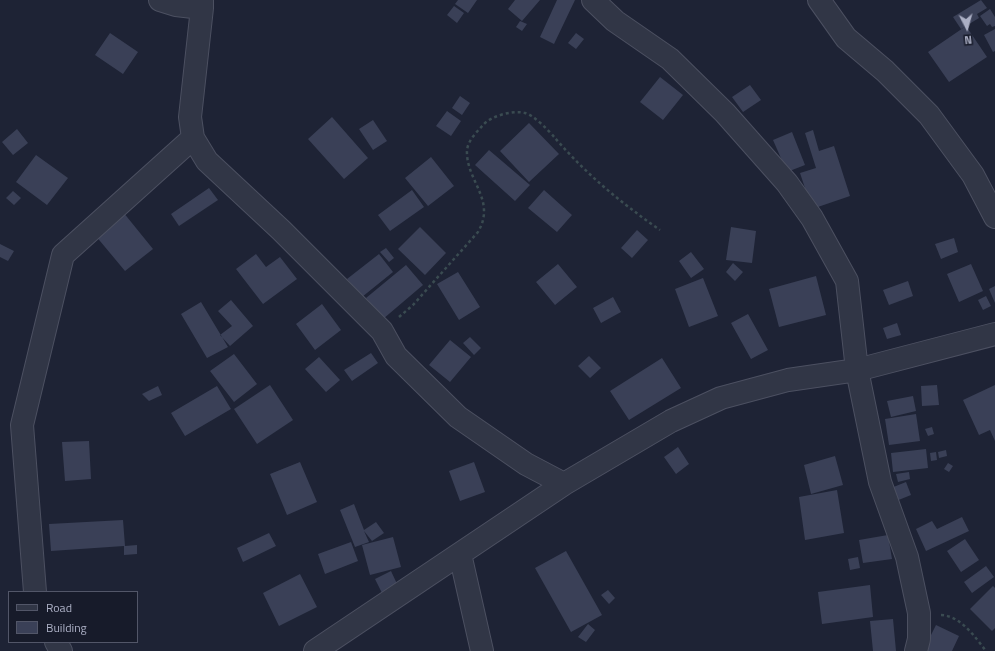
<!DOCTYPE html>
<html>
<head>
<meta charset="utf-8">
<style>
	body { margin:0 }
	#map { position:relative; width:995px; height:651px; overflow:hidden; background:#1e2335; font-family:"Titillium Web",sans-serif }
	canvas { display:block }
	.legend { position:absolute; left:8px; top:591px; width:130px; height:52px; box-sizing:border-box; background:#171b2a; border:1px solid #525668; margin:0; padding:5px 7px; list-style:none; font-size:12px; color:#abafc4 }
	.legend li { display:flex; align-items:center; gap:8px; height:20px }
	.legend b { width:20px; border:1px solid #525668 }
	.north { position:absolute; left:947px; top:8px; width:40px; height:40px; -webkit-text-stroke:3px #171b2a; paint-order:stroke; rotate:174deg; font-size:11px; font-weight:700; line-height:16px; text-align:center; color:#abafc4 }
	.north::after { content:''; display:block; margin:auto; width:14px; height:18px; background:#abafc4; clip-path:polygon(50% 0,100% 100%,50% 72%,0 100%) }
</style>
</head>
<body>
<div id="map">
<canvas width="995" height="651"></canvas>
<ul class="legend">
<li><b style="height:5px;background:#313646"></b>Road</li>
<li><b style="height:11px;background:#3a4057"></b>Building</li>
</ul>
<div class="north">N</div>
</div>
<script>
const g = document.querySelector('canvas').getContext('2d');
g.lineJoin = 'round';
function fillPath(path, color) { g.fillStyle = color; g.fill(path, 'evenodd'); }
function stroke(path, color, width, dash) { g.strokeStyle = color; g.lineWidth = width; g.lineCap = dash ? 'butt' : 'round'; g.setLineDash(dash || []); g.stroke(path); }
fillPath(new Path2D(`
	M 458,0 L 477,0 L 468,13 L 455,4 Z
	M 515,0 L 540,0 L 522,21 L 508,9 Z
	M 557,0 L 575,0 L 554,44 L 540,37 Z
	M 981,0 L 987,8 L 977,14 L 979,18 L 961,29 L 953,17 Z
	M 454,6 L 464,13 L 457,23 L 447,15 Z
	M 990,9 L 995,17 L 995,26 L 992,27 L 990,24 L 987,26 L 980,16 Z
	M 520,21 L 527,24 L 522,31 L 516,27 Z
	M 966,26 L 987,57 L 949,82 L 928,52 Z
	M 995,29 L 995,51 L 993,52 L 984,35 Z
	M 110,33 L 138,52 L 123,74 L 95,55 Z
	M 576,33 L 584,39 L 576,49 L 568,43 Z
	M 660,77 L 683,95 L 663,120 L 640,102 Z
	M 750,85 L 761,100 L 743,112 L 732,97 Z
	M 460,96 L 470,103 L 462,115 L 452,108 Z
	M 447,111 L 461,121 L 451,136 L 436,126 Z
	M 332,117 L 368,158 L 344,179 L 308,139 Z
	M 373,120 L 387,141 L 373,150 L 359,129 Z
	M 529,123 L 559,154 L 529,182 L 500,151 Z
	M 17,129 L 28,143 L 13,155 L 2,142 Z
	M 813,130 L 819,151 L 834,146 L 850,196 L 812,209 L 800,173 L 816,168 L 805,133 Z
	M 792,132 L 805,165 L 787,172 L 773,140 Z
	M 489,150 L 530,185 L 515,201 L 475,165 Z
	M 36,155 L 68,178 L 47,205 L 16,182 Z
	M 431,157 L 454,186 L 428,206 L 405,178 Z
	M 209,188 L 218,200 L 179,226 L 171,214 Z
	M 412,190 L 424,207 L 390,231 L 378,215 Z
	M 544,190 L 572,215 L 557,232 L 528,208 Z
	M 13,191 L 21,198 L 14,205 L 6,198 Z
	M 123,212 L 153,249 L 125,271 L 95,235 Z
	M 420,227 L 446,253 L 425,275 L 398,249 Z
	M 731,227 L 756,231 L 752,263 L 726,260 Z
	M 637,230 L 648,240 L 632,258 L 621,248 Z
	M 954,238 L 958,252 L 941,259 L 935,244 Z
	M 0,244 L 14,251 L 8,261 L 0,257 Z
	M 386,248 L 394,258 L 389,262 L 380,252 Z
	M 691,252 L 704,269 L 691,278 L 679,261 Z
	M 256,254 L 266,267 L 280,257 L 297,279 L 263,304 L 236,269 Z
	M 379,254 L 393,272 L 362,297 L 347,279 Z
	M 733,263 L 743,272 L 735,281 L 726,272 Z
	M 558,264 L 577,287 L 555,305 L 536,282 Z
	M 971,264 L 983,291 L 959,302 L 947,274 Z
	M 406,265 L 423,285 L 383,319 L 366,298 Z
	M 458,272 L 480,307 L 459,320 L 437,284 Z
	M 816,276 L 826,315 L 779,327 L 769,289 Z
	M 703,278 L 718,316 L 689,327 L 675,289 Z
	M 908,281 L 913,296 L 889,305 L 883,290 Z
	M 995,286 L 995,303 L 989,289 Z
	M 986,296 L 991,306 L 983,310 L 978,300 Z
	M 613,297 L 621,312 L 601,323 L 593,308 Z
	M 231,300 L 253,326 L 230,346 L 220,335 L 232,326 L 218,311 Z
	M 201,302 L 228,347 L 207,358 L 181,314 Z
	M 322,304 L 341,330 L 315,350 L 296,324 Z
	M 748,314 L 768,350 L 751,359 L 731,323 Z
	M 897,323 L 901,335 L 887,339 L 883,328 Z
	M 470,337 L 481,348 L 474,355 L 463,343 Z
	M 450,340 L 471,357 L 450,382 L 429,365 Z
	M 371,353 L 378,363 L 352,381 L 344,370 Z
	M 234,354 L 257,384 L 234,402 L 210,371 Z
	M 589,356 L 601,368 L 590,378 L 578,366 Z
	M 319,357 L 340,380 L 326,392 L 305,369 Z
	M 662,358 L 681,388 L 629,420 L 610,391 Z
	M 270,385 L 293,420 L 257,444 L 234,409 Z
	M 937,385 L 939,405 L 922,406 L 921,386 Z
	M 995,385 L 995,441 L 990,430 L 979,435 L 963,400 Z
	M 158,386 L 162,395 L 149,401 L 142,394 Z
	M 217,386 L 231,409 L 185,436 L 171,413 Z
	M 913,396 L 916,411 L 891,417 L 887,401 Z
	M 916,414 L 920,441 L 889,445 L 885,419 Z
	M 932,427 L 934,434 L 928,436 L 925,429 Z
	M 89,441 L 91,479 L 65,481 L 62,442 Z
	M 678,447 L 689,464 L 676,474 L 664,457 Z
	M 926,449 L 928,468 L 893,472 L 891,453 Z
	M 946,450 L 947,456 L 939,458 L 938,452 Z
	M 936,452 L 937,460 L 931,461 L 930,453 Z
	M 835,456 L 843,485 L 811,494 L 804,465 Z
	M 300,462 L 317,502 L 287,515 L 270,474 Z
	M 474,462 L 485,492 L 460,501 L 449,471 Z
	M 948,463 L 953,466 L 949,472 L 944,469 Z
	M 909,472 L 910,479 L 898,482 L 896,474 Z
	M 906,482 L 911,495 L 896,501 L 891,488 Z
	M 837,490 L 844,533 L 805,540 L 799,497 Z
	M 354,504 L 364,530 L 376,522 L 384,533 L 372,541 L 364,531 L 369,542 L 355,547 L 340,510 Z
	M 962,517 L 969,531 L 926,551 L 916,529 L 932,521 L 937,529 Z
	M 123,520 L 125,546 L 137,545 L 137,554 L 124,555 L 124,546 L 51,551 L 49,524 Z
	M 269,533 L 276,546 L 243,562 L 237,548 Z
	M 888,535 L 892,559 L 863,563 L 859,540 Z
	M 393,537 L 401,567 L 370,575 L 362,545 Z
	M 965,539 L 979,560 L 961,572 L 947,551 Z
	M 351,542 L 358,561 L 325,574 L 318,554 Z
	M 566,551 L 602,615 L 571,632 L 535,568 Z
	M 858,557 L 860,568 L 850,570 L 848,559 Z
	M 986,566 L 994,577 L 972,593 L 964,582 Z
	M 391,571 L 398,586 L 382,593 L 375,579 Z
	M 300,574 L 317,607 L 279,626 L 263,593 Z
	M 870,585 L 873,617 L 822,624 L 818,592 Z
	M 993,586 L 995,588 L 995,628 L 992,631 L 970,609 Z
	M 608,590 L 615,598 L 609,604 L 601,595 Z
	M 893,619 L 896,651 L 873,651 L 870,621 Z
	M 588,624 L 595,630 L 586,642 L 578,637 Z
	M 936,625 L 959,636 L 952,651 L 923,651 Z`), '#3a4057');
const minor = new Path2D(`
	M 160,0 L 176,5 L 202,8 L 202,0
	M 593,0 L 615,21 L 670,59 L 725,113 L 787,183 L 812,218 L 847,281 L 857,370 L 880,482 L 907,557 L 919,613 L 919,639 L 916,651
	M 819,0 L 846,38 L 885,71 L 929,115 L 973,175 L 995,217
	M 202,8 L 190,117 L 193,138 L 207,161 L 281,230 L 382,331 L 396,356 L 458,417 L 526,464 L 564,484
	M 460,554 L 482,651
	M 35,592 L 22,425 L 63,255 L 193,138
	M 56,642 L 61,651
	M 315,651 L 564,484 L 671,421 L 721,398 L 788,380 L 857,370 L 995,334`);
stroke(minor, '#4c5061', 24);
stroke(new Path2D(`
	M 399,317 L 413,305 L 478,232 C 496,201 468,182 467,154 C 466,142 476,133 483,125 C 491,116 512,110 525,113 C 534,115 549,131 555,138 C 587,175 620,202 660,230
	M 941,615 C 961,616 975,637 986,651`), '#3a4b51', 2.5, [3, 3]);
stroke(minor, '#313646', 22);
</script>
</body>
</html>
